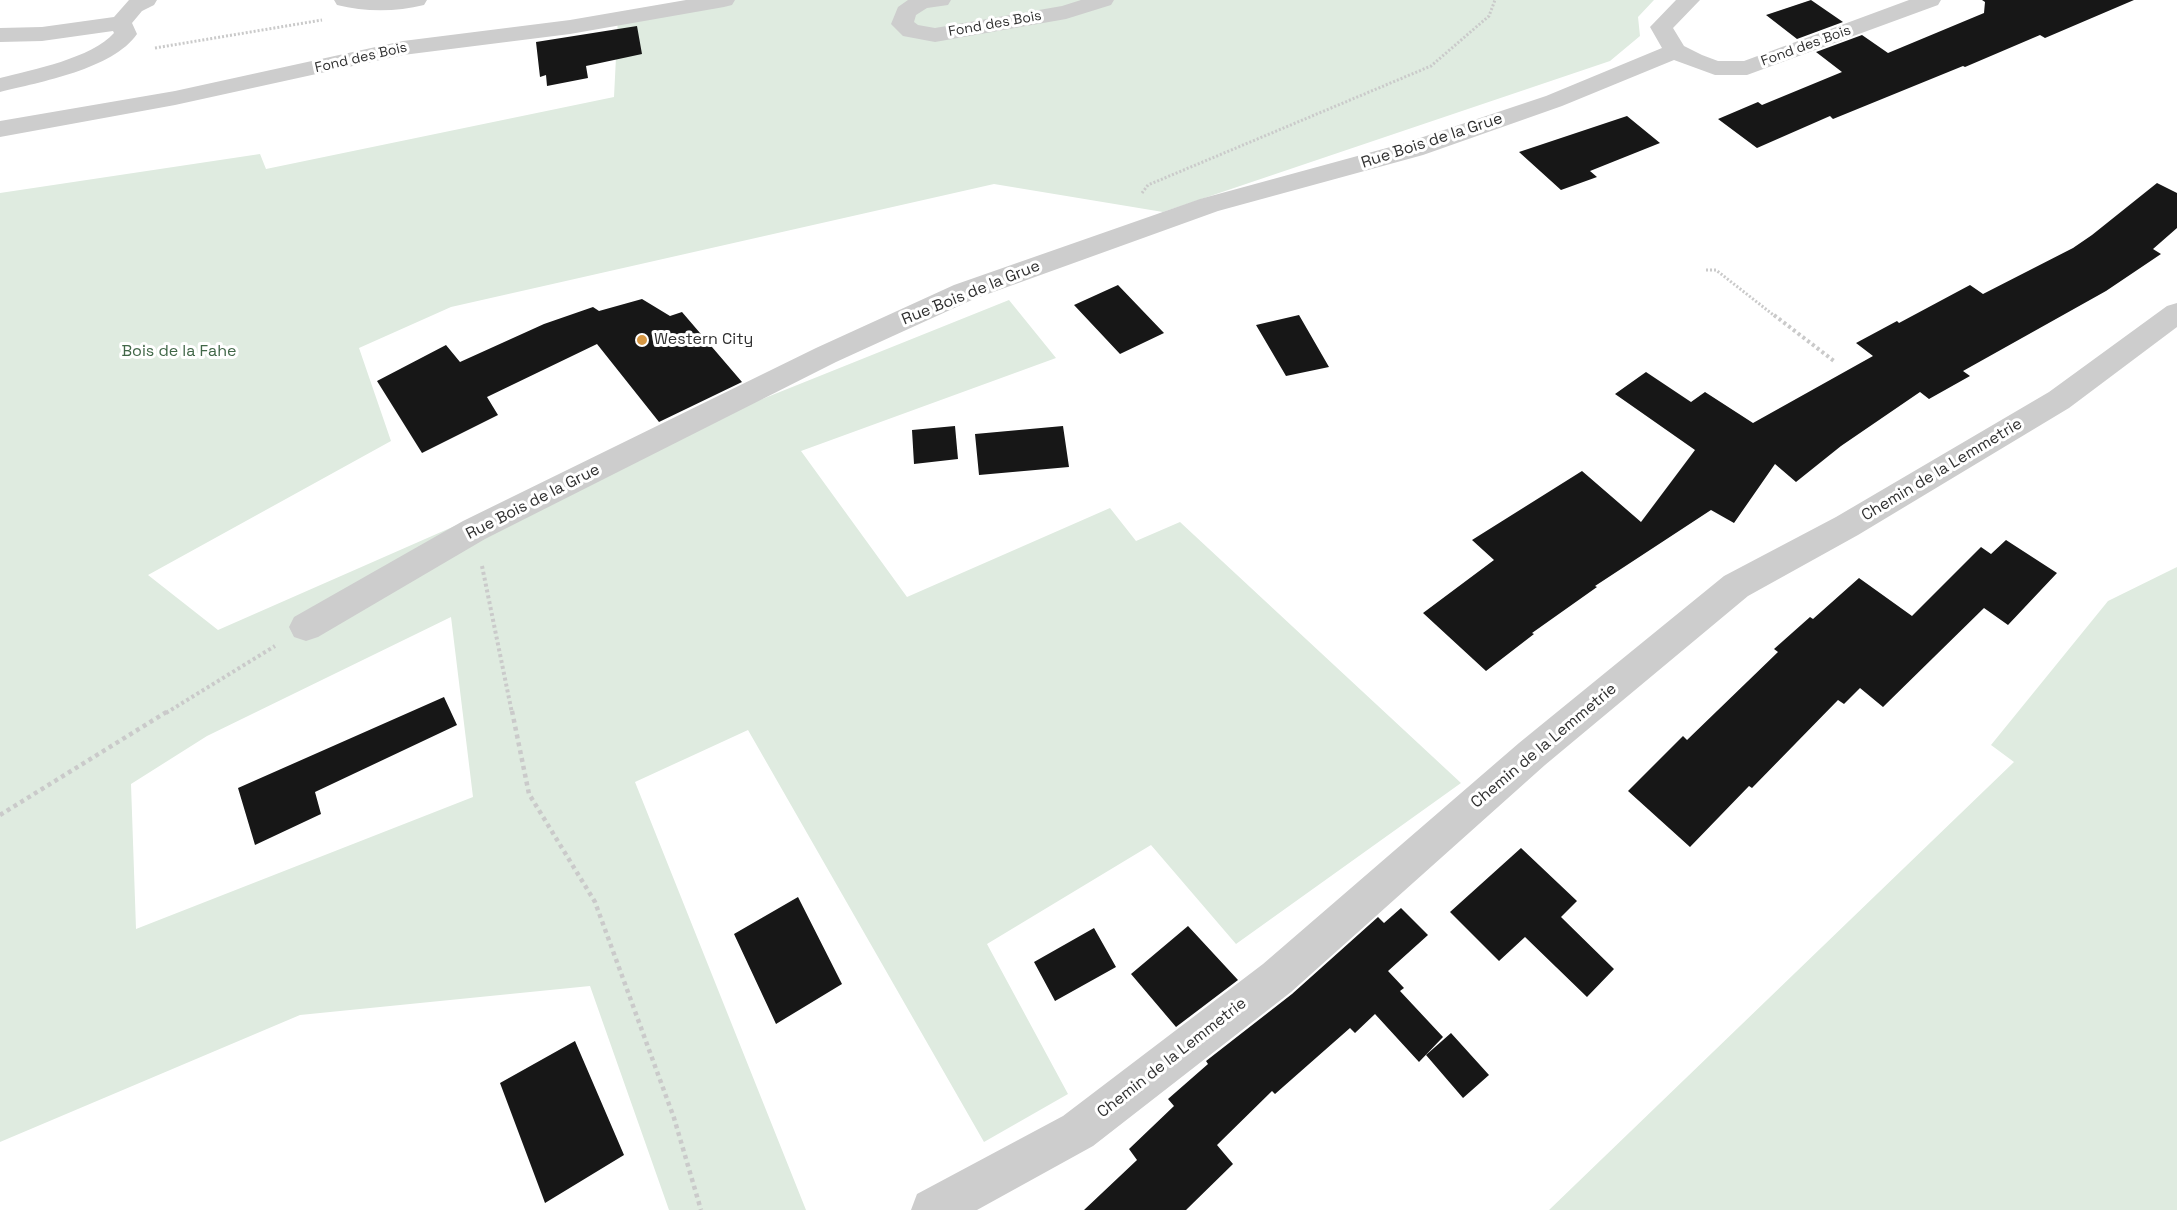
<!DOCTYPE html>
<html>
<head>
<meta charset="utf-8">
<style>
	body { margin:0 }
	canvas { display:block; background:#fff }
</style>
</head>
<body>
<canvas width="2177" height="1210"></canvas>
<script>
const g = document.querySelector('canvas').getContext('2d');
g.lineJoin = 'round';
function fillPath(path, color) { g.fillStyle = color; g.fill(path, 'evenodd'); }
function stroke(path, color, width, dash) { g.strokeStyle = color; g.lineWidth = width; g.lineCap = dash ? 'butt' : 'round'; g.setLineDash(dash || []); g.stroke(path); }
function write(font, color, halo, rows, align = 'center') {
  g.font = font + ' "Space Grotesk",sans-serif'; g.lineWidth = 6; g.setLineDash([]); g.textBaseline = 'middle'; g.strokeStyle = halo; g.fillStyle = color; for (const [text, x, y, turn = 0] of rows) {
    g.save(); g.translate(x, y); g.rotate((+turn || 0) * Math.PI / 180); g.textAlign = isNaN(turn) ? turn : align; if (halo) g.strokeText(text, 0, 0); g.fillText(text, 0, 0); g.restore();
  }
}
fillPath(new Path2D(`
	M 724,0 L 1654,0 L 1638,17 L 1640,36 L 1610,61 L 1163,212 L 994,184 L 451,307 L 359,348 L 391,441 L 148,575 L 218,630 L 548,485 L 1009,300 L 1056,358 L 801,451 L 907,597 L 1110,508 L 1136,541 L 1180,522 L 1461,783 L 1236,944 L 1151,845 L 987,944 L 1068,1094 L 984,1142 L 748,730 L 635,782 L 806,1210 L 669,1210 L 590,986 L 300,1015 L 0,1142 L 0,193 L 260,154 L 266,169 L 614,97 L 618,17 ZM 451,617 L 473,797 L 136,929 L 131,784 L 207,736 Z
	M 2177,567 L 2177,1210 L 1549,1210 L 2014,762 L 1991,745 L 2108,601 Z`), '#dfebe0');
fillPath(new Path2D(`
	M 1811,0 L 1843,22 L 1797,39 L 1766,15 Z
	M 1982,0 L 2134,0 L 2045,38 L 2040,35 L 1965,67 L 1963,66 L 1833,119 L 1830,116 L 1757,148 L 1718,119 L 1758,102 L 1762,105 L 1842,72 L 1816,52 L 1862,35 L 1888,53 L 1984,13 L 1985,2 Z
	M 637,26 L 642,54 L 586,66 L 588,78 L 547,86 L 546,75 L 540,77 L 536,42 Z
	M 1627,116 L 1660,143 L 1590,171 L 1597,177 L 1561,190 L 1519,152 Z
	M 2157,183 L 2177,193 L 2177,228 L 2153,249 L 2161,254 L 2106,291 L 1963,371 L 1970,376 L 1929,399 L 1920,392 L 1841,446 L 1796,482 L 1775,464 L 1734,523 L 1711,510 L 1595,586 L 1597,587 L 1532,633 L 1534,634 L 1486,671 L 1423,613 L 1494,560 L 1472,540 L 1582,471 L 1641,522 L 1695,450 L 1615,394 L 1646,372 L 1691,402 L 1705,392 L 1753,423 L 1873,356 L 1856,343 L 1897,321 L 1899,323 L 1970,285 L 1983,294 L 2073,248 L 2092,235 Z
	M 1118,285 L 1164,333 L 1120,354 L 1074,305 Z
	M 642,299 L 670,316 L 682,312 L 742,382 L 659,422 L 597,344 L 487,397 L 498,415 L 422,453 L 377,381 L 446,345 L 460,362 L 544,324 L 593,307 L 599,311 Z
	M 1299,315 L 1329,367 L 1286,376 L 1256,325 Z
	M 955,426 L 958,459 L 914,464 L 912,430 Z
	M 1063,426 L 1069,467 L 979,475 L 975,434 Z
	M 2006,540 L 2057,573 L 2008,625 L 1984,608 L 1883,707 L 1860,688 L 1844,704 L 1838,700 L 1752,788 L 1749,786 L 1690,847 L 1628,791 L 1683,736 L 1687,740 L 1778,652 L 1774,649 L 1810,617 L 1813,619 L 1859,578 L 1912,616 L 1981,547 L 1991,554 Z
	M 444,697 L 457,725 L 315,792 L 321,814 L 255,845 L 238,788 Z
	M 1521,848 L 1577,901 L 1561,917 L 1614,969 L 1587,997 L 1525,937 L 1499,961 L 1450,912 Z
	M 798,897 L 842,984 L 776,1024 L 734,934 Z
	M 1401,908 L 1428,935 L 1388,971 L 1404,988 L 1400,991 L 1443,1037 L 1419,1062 L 1375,1014 L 1355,1033 L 1350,1028 L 1275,1094 L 1272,1091 L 1217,1145 L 1233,1164 L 1186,1210 L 1084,1210 L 1137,1160 L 1129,1149 L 1174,1106 L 1168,1099 L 1208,1064 L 1206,1061 L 1292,994 L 1378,917 L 1384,923 Z
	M 1188,926 L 1238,980 L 1176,1027 L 1131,974 Z
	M 1094,928 L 1116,967 L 1055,1001 L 1034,962 Z
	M 1451,1033 L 1489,1075 L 1463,1098 L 1426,1055 Z
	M 575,1041 L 624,1155 L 545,1203 L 500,1083 Z`), '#171717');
stroke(new Path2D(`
	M 155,48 L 322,20
	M 1142,193 L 1148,185 L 1431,66 L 1489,16 L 1495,0
	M 1706,270 L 1716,270 L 1776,317`), '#cacaca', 3, [2, 2]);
stroke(new Path2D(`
	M 1774,315 L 1834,361
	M 482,566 L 512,713
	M 166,713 L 275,646`), '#cacaca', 4, [3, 3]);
stroke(new Path2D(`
	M 512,711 L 529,794 L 595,902 L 674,1118 L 701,1210
	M 0,815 L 168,711`), '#cacaca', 4.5, [4, 4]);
fillPath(new Path2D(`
	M 129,0 L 157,0 L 154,5 L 142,11 L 132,23 L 137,34 C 113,69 40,82 0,92 L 0,78 C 32,70 92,58 114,33 L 113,31 L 42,41 L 0,42 L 0,28 L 42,27 L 114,17 Z
	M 334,0 L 427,0 L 424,5 C 396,12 365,12 337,5 Z
	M 686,0 L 735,0 L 732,5 L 724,7 L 570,34 L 403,55 L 175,105 L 0,137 L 0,121 L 175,91 L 403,41 L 570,20 Z
	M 908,0 L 951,0 L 948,5 L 927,8 L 916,15 L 914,22 L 918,25 L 935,28 L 1062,6 L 1081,0 L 1114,0 L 1111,5 L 1066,19 L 935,42 L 903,36 L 891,24 L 898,7 Z
	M 1676,0 L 1700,0 L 1673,28 L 1684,46 L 1702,55 L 1718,61 L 1744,61 L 1909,0 L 1941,0 L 1938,5 L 1747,75 L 1715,75 L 1674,60 L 1562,106 L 1423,155 L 1218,211 L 974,299 L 836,362 L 485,539 L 318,637 L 306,641 L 294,637 L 289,627 L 294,617 L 463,521 L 816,348 L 954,285 L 1200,199 L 1405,143 L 1546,96 L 1662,48 L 1650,27 Z
	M 2177,303 L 2177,327 L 2069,408 L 1858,535 L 1748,596 L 1545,765 L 1291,992 L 1093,1146 L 977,1210 L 911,1210 L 917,1194 L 1063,1116 L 1263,964 L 1519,743 L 1724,576 L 1836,517 L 2049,392 L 2167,306 Z`), '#cdcdcd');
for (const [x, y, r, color] of [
	[642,340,6,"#d69743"]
]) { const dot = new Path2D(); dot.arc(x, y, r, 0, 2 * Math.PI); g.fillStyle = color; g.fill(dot); stroke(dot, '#fff', 2); }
write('14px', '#303030', '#fff', [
	["Fond des Bois",995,24,-10],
	["Fond des Bois",1806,46,-20],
	["Fond des Bois",361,58,-13]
]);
write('16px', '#303030', '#fff', [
	["Rue Bois de la Grue",1432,141,-18],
	["Rue Bois de la Grue",971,293,-22],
	["Chemin de la Lemmetrie",1942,470,-31],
	["Rue Bois de la Grue",533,502,-27],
	["Chemin de la Lemmetrie",1544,746,-40],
	["Chemin de la Lemmetrie",1172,1058,-38]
]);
write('16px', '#303030', '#fff', [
	["Western City",654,340]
], 'left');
write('16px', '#416748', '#fff', [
	["Bois de la Fahe",179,352]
]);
</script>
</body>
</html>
